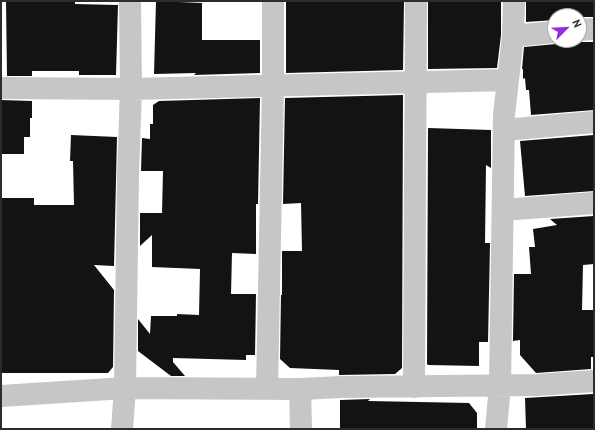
<!DOCTYPE html>
<html>
<head>
<meta charset="utf-8">
<style>
	body { margin:0 }
	#map { position:relative; width:595px; height:430px; overflow:hidden; background:#fff; font-family:"PT Sans",sans-serif }
	canvas { display:block }
	.frame { position:absolute; inset:0; border:2px solid #2c2c2c; pointer-events:none }
	.north { position:absolute; left:547px; top:8px; width:40px; height:40px; box-sizing:border-box; background:#fff; border:1px solid #ababab; border-radius:50%; rotate:66deg; font-size:11px; font-weight:700; line-height:16px; text-align:center; color:#2c2c2c }
	.north::after { content:''; display:block; margin:auto; width:14px; height:18px; background:#942ee3; clip-path:polygon(50% 0,100% 100%,50% 72%,0 100%) }
</style>
</head>
<body>
<div id="map">
<canvas width="595" height="430"></canvas>
<div class="frame"></div>
<div class="north">N</div>
</div>
<script>
const g = document.querySelector('canvas').getContext('2d');
g.lineJoin = 'round';
function fillPath(path, color) { g.fillStyle = color; g.fill(path, 'evenodd'); }
function stroke(path, color, width, dash) { g.strokeStyle = color; g.lineWidth = width; g.lineCap = dash ? 'butt' : 'round'; g.setLineDash(dash || []); g.stroke(path); }
fillPath(new Path2D(`
	M 6,1 L 75,1 L 75,4 L 118,5 L 116,75 L 79,75 L 79,71 L 32,71 L 32,76 L 7,76 Z
	M 156,1 L 202,3 L 202,40 L 260,40 L 260,73 L 194,75 L 196,73 L 154,74 Z
	M 286,1 L 404,1 L 403,70 L 286,73 Z
	M 428,1 L 501,1 L 501,35 L 497,68 L 428,69 Z
	M 526,1 L 594,1 L 594,17 L 579,17 L 579,16 L 555,16 L 555,20 L 526,22 Z
	M 564,40 L 572,40 L 574,41 L 580,42 L 594,42 L 594,110 L 531,115 L 529,90 L 526,90 L 525,78 L 523,79 L 523,69 L 522,69 L 524,47 L 556,44 L 562,42 Z
	M 403,95 L 402,368 L 395,374 L 339,375 L 339,370 L 290,368 L 280,359 L 281,295 L 282,295 L 282,251 L 302,251 L 301,203 L 283,204 L 285,98 Z
	M 260,98 L 258,204 L 256,204 L 256,254 L 232,253 L 231,294 L 256,294 L 255,355 L 246,355 L 246,360 L 173,358 L 173,362 L 185,376 L 171,376 L 138,351 L 138,319 L 150,334 L 151,316 L 177,316 L 177,314 L 199,315 L 200,269 L 152,267 L 152,235 L 140,246 L 140,213 L 162,213 L 163,171 L 141,171 L 142,138 L 150,139 L 150,124 L 153,124 L 153,105 L 159,101 Z
	M 1,100 L 32,101 L 32,118 L 30,118 L 30,137 L 24,137 L 24,154 L 1,154 Z
	M 428,128 L 491,130 L 491,168 L 486,165 L 485,243 L 490,243 L 488,342 L 479,342 L 479,366 L 428,365 L 427,364 Z
	M 71,135 L 117,137 L 114,266 L 94,265 L 114,290 L 113,367 L 108,373 L 1,373 L 1,198 L 34,198 L 34,205 L 74,205 L 73,161 L 70,161 Z
	M 594,135 L 594,191 L 525,196 L 520,141 Z
	M 594,216 L 594,264 L 583,265 L 582,310 L 594,310 L 594,357 L 591,357 L 591,369 L 536,373 L 520,355 L 520,340 L 513,341 L 514,274 L 531,274 L 529,247 L 535,247 L 533,229 L 557,225 L 550,219 Z
	M 593,394 L 594,429 L 526,429 L 525,398 Z
	M 370,399 L 368,401 L 469,403 L 477,413 L 477,429 L 340,429 L 340,400 Z`), '#131313');
stroke(new Path2D(`
	M 579,30 L 594,29
	M 513,36 L 555,32
	M 1,88 L 131,89 L 508,80
	M 504,130 L 594,122
	M 503,210 L 594,203
	M 414,387 L 416,1
	M 267,389 L 273,86 L 273,1
	M 300,389 L 301,429
	M 1,396 L 125,388 L 300,389 L 342,387 L 537,385 L 594,381
	M 122,429 L 125,388 L 128,175 L 131,89 L 130,1
	M 496,429 L 500,386 L 504,115 L 513,36 L 514,1`), '#c6c6c6', 22);
</script>
</body>
</html>
